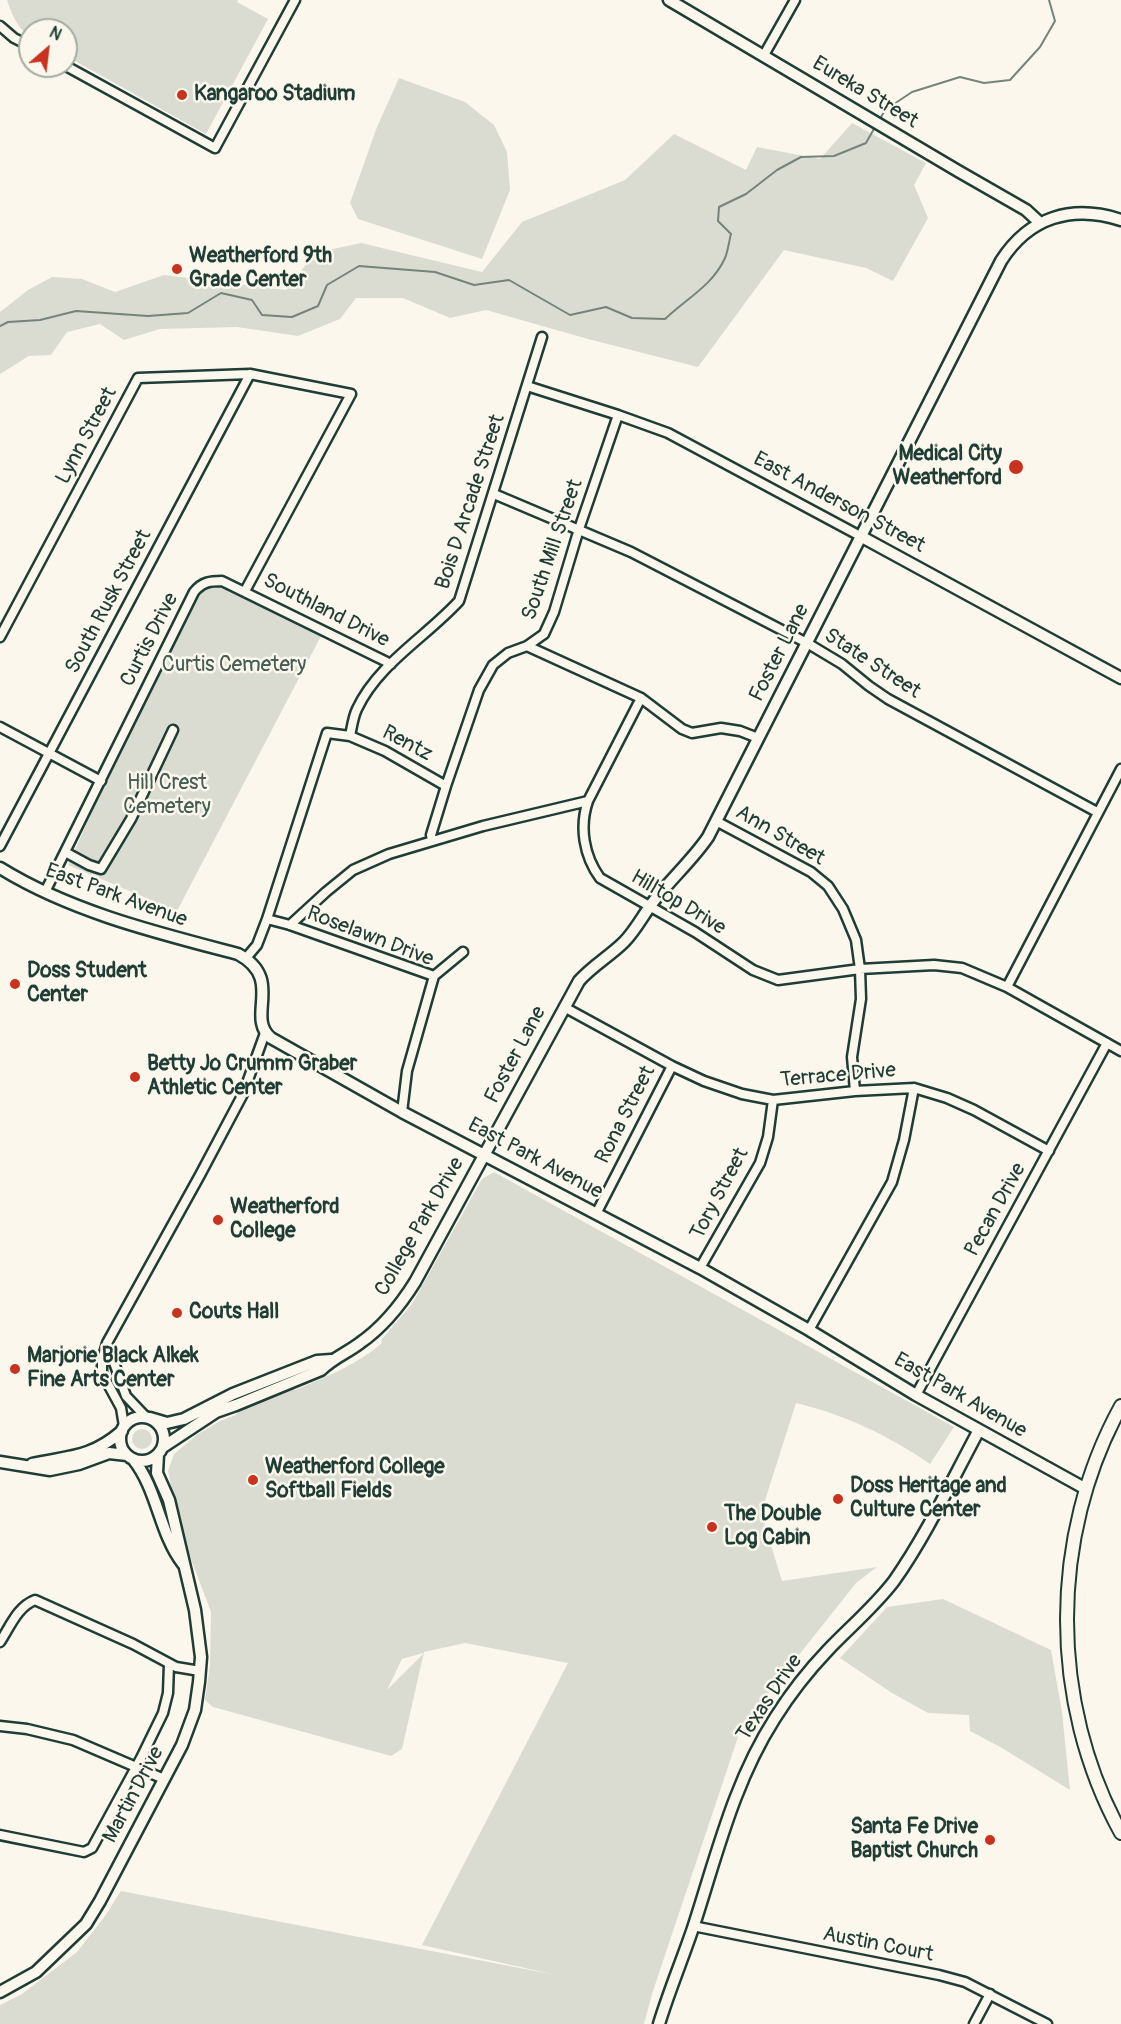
<!DOCTYPE html>
<html>
<head>
<meta charset="utf-8">
<style>
	body { margin:0 }
	#map { position:relative; width:1121px; height:2024px; overflow:hidden; background:#fbf7ec; font-family:Pangolin,sans-serif }
	canvas { display:block }
	.north { position:absolute; left:18px; top:18px; width:60px; height:60px; box-sizing:border-box; background:#fbf7ec; border:2px solid #a3ada2; border-radius:50%; rotate:28deg; font-size:16px; font-weight:700; line-height:24px; text-align:center; color:#1f3d34 }
	.north::after { content:''; display:block; margin:auto; width:21px; height:27px; background:#c8321e; clip-path:polygon(50% 0,100% 100%,50% 72%,0 100%) }
</style>
</head>
<body>
<div id="map">
<canvas width="1121" height="2024"></canvas>
<div class="north">N</div>
</div>
<script>
const g = document.querySelector('canvas').getContext('2d');
g.lineJoin = 'round';
function fillPath(path, color) { g.fillStyle = color; g.fill(path, 'evenodd'); }
function stroke(path, color, width, dash) { g.strokeStyle = color; g.lineWidth = width; g.lineCap = dash ? 'butt' : 'round'; g.setLineDash(dash || []); g.stroke(path); }
function write(font, color, halo, rows, align = 'center') {
  g.font = font + ' Pangolin,sans-serif'; g.lineWidth = 5; g.setLineDash([]); g.textBaseline = 'middle'; g.strokeStyle = halo; g.fillStyle = color; for (const [text, x, y, turn = 0] of rows) {
    g.save(); g.translate(x, y); g.rotate((+turn || 0) * Math.PI / 180); g.textAlign = isNaN(turn) ? turn : align; if (halo) g.strokeText(text, 0, 0); g.fillText(text, 0, 0); g.restore();
  }
}
fillPath(new Path2D(`
	M 7,0 L 238,0 L 237,2 L 268,19 L 206,134 L 66,56 L 66,30 L 30,30 L 30,36 C 18,30 11,12 7,0 Z
	M 399,78 L 465,102 L 494,125 L 507,152 L 510,190 L 482,259 L 358,219 L 350,203 L 377,127 Z
	M 852,123 L 926,163 L 914,185 L 928,218 L 893,281 L 866,268 L 784,250 L 698,367 L 588,339 L 486,310 L 450,318 L 403,298 L 356,298 L 340,319 L 298,336 L 237,327 L 160,329 L 124,340 L 100,324 L 67,332 L 51,355 L 29,356 L 0,374 L 0,312 L 28,290 L 52,277 L 82,279 L 115,292 L 164,275 L 286,290 L 315,253 L 361,243 L 482,272 L 522,222 L 625,180 L 674,134 L 746,170 L 757,147 L 820,159 Z
	M 214,585 L 227,588 L 321,636 L 177,911 L 68,865 L 137,713 L 195,600 L 203,589 Z
	M 494,1172 L 954,1427 L 930,1464 C 890,1436 843,1414 796,1403 L 761,1513 L 782,1581 L 877,1567 L 856,1583 L 741,1728 L 652,1994 L 644,2024 L 0,2024 L 0,2005 L 22,1994 L 77,1952 L 105,1916 L 121,1891 L 556,1975 L 422,1945 L 568,1663 L 465,1643 L 424,1652 L 402,1749 L 391,1756 L 213,1707 L 205,1700 L 210,1665 L 211,1612 L 180,1530 L 168,1471 L 174,1454 L 198,1434 L 220,1421 L 236,1415 L 238,1409 L 290,1388 L 295,1390 C 325,1377 357,1365 382,1343 L 381,1340 L 412,1304 L 482,1179 ZM 423,1653 L 423,1654 L 387,1690 L 402,1659 Z
	M132 1439a10 10 0 1 1 20 0a10 10 0 1 1-20 0Z
	M 943,1599 L 1051,1650 L 1062,1712 L 1070,1790 L 1002,1748 L 970,1731 L 969,1715 L 928,1713 L 892,1693 L 840,1658 L 887,1607 Z`), '#dbdcd1');
stroke(new Path2D(`
	M 880,119 L 885,110 L 912,92 L 960,77 L 984,83 L 1010,80 L 1040,47 L 1055,21 L 1049,0
	M 0,326 L 8,322 L 40,320 L 76,311 L 148,316 L 188,313 L 221,293 L 252,300 L 262,315 L 292,317 L 318,306 L 327,285 L 359,266 L 435,272 L 474,285 L 509,280 L 570,315 L 606,307 L 632,318 L 665,319 C 686,299 713,285 725,258 C 728,251 729,241 731,234 L 718,221 L 719,207 L 746,194 L 777,170 L 801,157 L 834,156 L 866,143 L 875,127`), '#74847b', 2);
const minor = new Path2D(`
	M 0,26 L 14,38 L 30,46
	M 764,55 L 795,0
	M 66,66 L 215,148 L 295,0
	M 527,386 L 618,415 L 668,433 L 862,537
	M 494,494 L 631,552 L 807,643 L 842,664 L 869,686 L 888,699 L 1097,812
	M 0,637 L 138,378 L 250,374 L 351,394 L 245,591
	M 527,646 L 641,698 L 682,729 L 692,733 L 721,728 L 740,731 L 758,738
	M 0,727 L 101,781
	M 350,736 L 385,751 L 446,786
	M 588,801 L 641,698
	M 716,821 L 811,872 L 828,886 L 843,909 L 856,940 L 860,969 L 861,999 L 852,1057 L 855,1091
	M 432,841 L 431,835 L 446,786 L 479,690 L 493,665 L 508,653 L 527,646 L 544,634 L 554,612 L 579,529 L 618,415
	M 0,846 L 250,374
	M 65,852 L 89,865 L 101,869 L 131,819 L 173,730
	M 45,892 L 194,592 C 202,582 210,581 222,581 L 391,664
	M 267,919 L 290,925 L 434,976 L 407,1071 L 402,1112
	M 290,925 L 326,892 L 353,870 L 389,854 L 483,826 L 588,801 C 579,827 584,856 600,878 L 695,932 L 753,970 L 778,980 L 860,969 L 934,965 L 962,968 L 1007,987 L 1121,1051
	M 246,958 L 257,945 L 267,919 L 327,733 L 350,736 C 352,727 353,717 357,709 C 378,664 426,637 459,601 L 542,337
	M 434,976 L 463,952
	M 1007,987 L 1121,769
	M 564,1007 L 672,1066 L 704,1081 L 742,1094 L 773,1100 L 855,1091 L 914,1088 L 947,1098 L 974,1110 L 1049,1151
	M 596,1214 L 672,1066
	M 700,1268 L 760,1163 L 768,1137 L 773,1100
	M 809,1330 L 892,1182 L 904,1140 L 914,1088
	M 107,1343 L 126,1396 L 146,1417
	M 916,1395 L 1107,1043
	M 124,1426 L 121,1408 L 102,1373 L 102,1360 L 107,1343 L 200,1175 L 243,1094 L 265,1033
	M 0,1642 C 10,1627 17,1607 35,1600 L 133,1644 L 176,1667 L 200,1671
	M 0,1726 L 27,1729 L 73,1740 L 164,1779
	M 0,1835 L 84,1852 L 92,1848 L 141,1758 L 163,1713 L 168,1693 L 169,1664
	M 693,1926 L 939,1975 L 965,1982 L 1047,2024
	M 974,2024 L 990,1994`);
const tertiary = new Path2D(`
	M 669,0 L 958,171 L 1026,210 L 1039,222
	M 862,537 L 1121,678
	M 0,868 C 71,912 158,933 238,954 C 285,979 245,1017 271,1038 L 402,1112 L 700,1268 L 809,1330 L 916,1395 L 1086,1489
	M120 1439a22 22 0 1 1 44 0a22 22 0 1 1-44 0Z
	M 150,1418 L 167,1423 L 184,1419 L 233,1394 L 317,1361 L 331,1360
	M 163,1447 L 216,1412 L 236,1405 L 321,1370 C 333,1358 347,1353 360,1343 C 383,1327 400,1306 415,1282 L 579,981 C 592,966 610,956 624,942 C 637,929 645,911 657,897 C 674,876 693,859 708,837 L 1001,261 C 1029,217 1072,204 1121,220
	M 133,1459 C 158,1490 159,1533 183,1564
	M 0,1462 L 50,1470 L 79,1464 L 109,1453 L 127,1455
	M 32,1464 C 69,1456 91,1458 122,1431
	M 0,1992 L 36,1972 L 86,1924 L 100,1901 L 182,1745 L 195,1710 L 199,1682 L 201,1657 L 195,1610 L 169,1500 L 157,1473 L 158,1454
	M 659,2024 C 669,1991 683,1958 694,1925 C 717,1854 734,1782 775,1718 C 790,1694 808,1671 828,1650 C 850,1627 875,1606 894,1581 C 927,1534 952,1480 979,1430`);
const secondary = new Path2D(`
	M 1121,1406 C 1049,1537 1049,1702 1121,1833`);
stroke(minor, '#1f3d34', 13);
stroke(tertiary, '#1f3d34', 15);
stroke(secondary, '#1f3d34', 16);
stroke(minor, '#fbf7ec', 8);
stroke(tertiary, '#fbf7ec', 10);
stroke(secondary, '#fbf7ec', 12);
for (const [x, y, r, color] of [
	[182,95,6,"#c8321e"],
	[177,269,6,"#c8321e"],
	[1016,467,8,"#c8321e"],
	[15,984,6,"#c8321e"],
	[135,1077,6,"#c8321e"],
	[218,1220,6,"#c8321e"],
	[177,1313,6,"#c8321e"],
	[15,1369,6,"#c8321e"],
	[253,1480,6,"#c8321e"],
	[838,1499,6,"#c8321e"],
	[712,1527,6,"#c8321e"],
	[990,1840,6,"#c8321e"]
]) { const dot = new Path2D(); dot.arc(x, y, r, 0, 2 * Math.PI); g.fillStyle = color; g.fill(dot); stroke(dot, '#fbf7ec', 2); }
write('21px', '#1f3d34', '#fbf7ec', [
	["Eureka Street",865,93,31],
	["Lynn Street",87,436,-62],
	["Bois D Arcade Street",471,502,-72],
	["East Anderson Street",839,503,28],
	["South Mill Street",553,550,-71],
	["South Rusk Street",109,602,-62],
	["Southland Drive",326,611,27],
	["Curtis Drive",150,640,-63],
	["Foster Lane",780,653,-63],
	["State Street",872,664,33],
	["Rentz",407,744,28],
	["Ann Street",780,836,30],
	["East Park Avenue",116,896,20],
	["Hilltop Drive",678,903,31],
	["Roselawn Drive",370,937,21],
	["Foster Lane",516,1055,-62],
	["Terrace Drive",838,1076,-5],
	["Rona Street",626,1115,-63],
	["East Park Avenue",535,1159,28],
	["Tory Street",720,1194,-62],
	["Pecan Drive",996,1210,-61],
	["College Park Drive",420,1227,-60],
	["East Park Avenue",960,1396,30],
	["Texas Drive",770,1698,-56],
	["Martin Drive",134,1795,-62],
	["Austin Court",878,1945,11]
]);
write('bold 21px', '#1f3d34', '#fbf7ec', [
	["Kangaroo Stadium",194,95],
	["Weatherford 9th",189,257],
	["Grade Center",189,281],
	["Medical City",1002,455,"right"],
	["Weatherford",1002,479,"right"],
	["Doss Student",27,972],
	["Center",27,996],
	["Betty Jo Crumm Graber",147,1065],
	["Athletic Center",147,1089],
	["Weatherford",230,1208],
	["College",230,1232],
	["Couts Hall",189,1313],
	["Marjorie Black Alkek",27,1357],
	["Fine Arts Center",27,1381],
	["Weatherford College",265,1468],
	["Softball Fields",265,1492],
	["Doss Heritage and",850,1487],
	["Culture Center",850,1511],
	["The Double",724,1515],
	["Log Cabin",724,1539],
	["Santa Fe Drive",978,1828,"right"],
	["Baptist Church",978,1852,"right"]
], 'left');
write('21px', '#455d53', '#fbf7ec', [
	["Curtis Cemetery",234,666],
	["Hill Crest",167,784],
	["Cemetery",167,808]
]);
</script>
</body>
</html>
